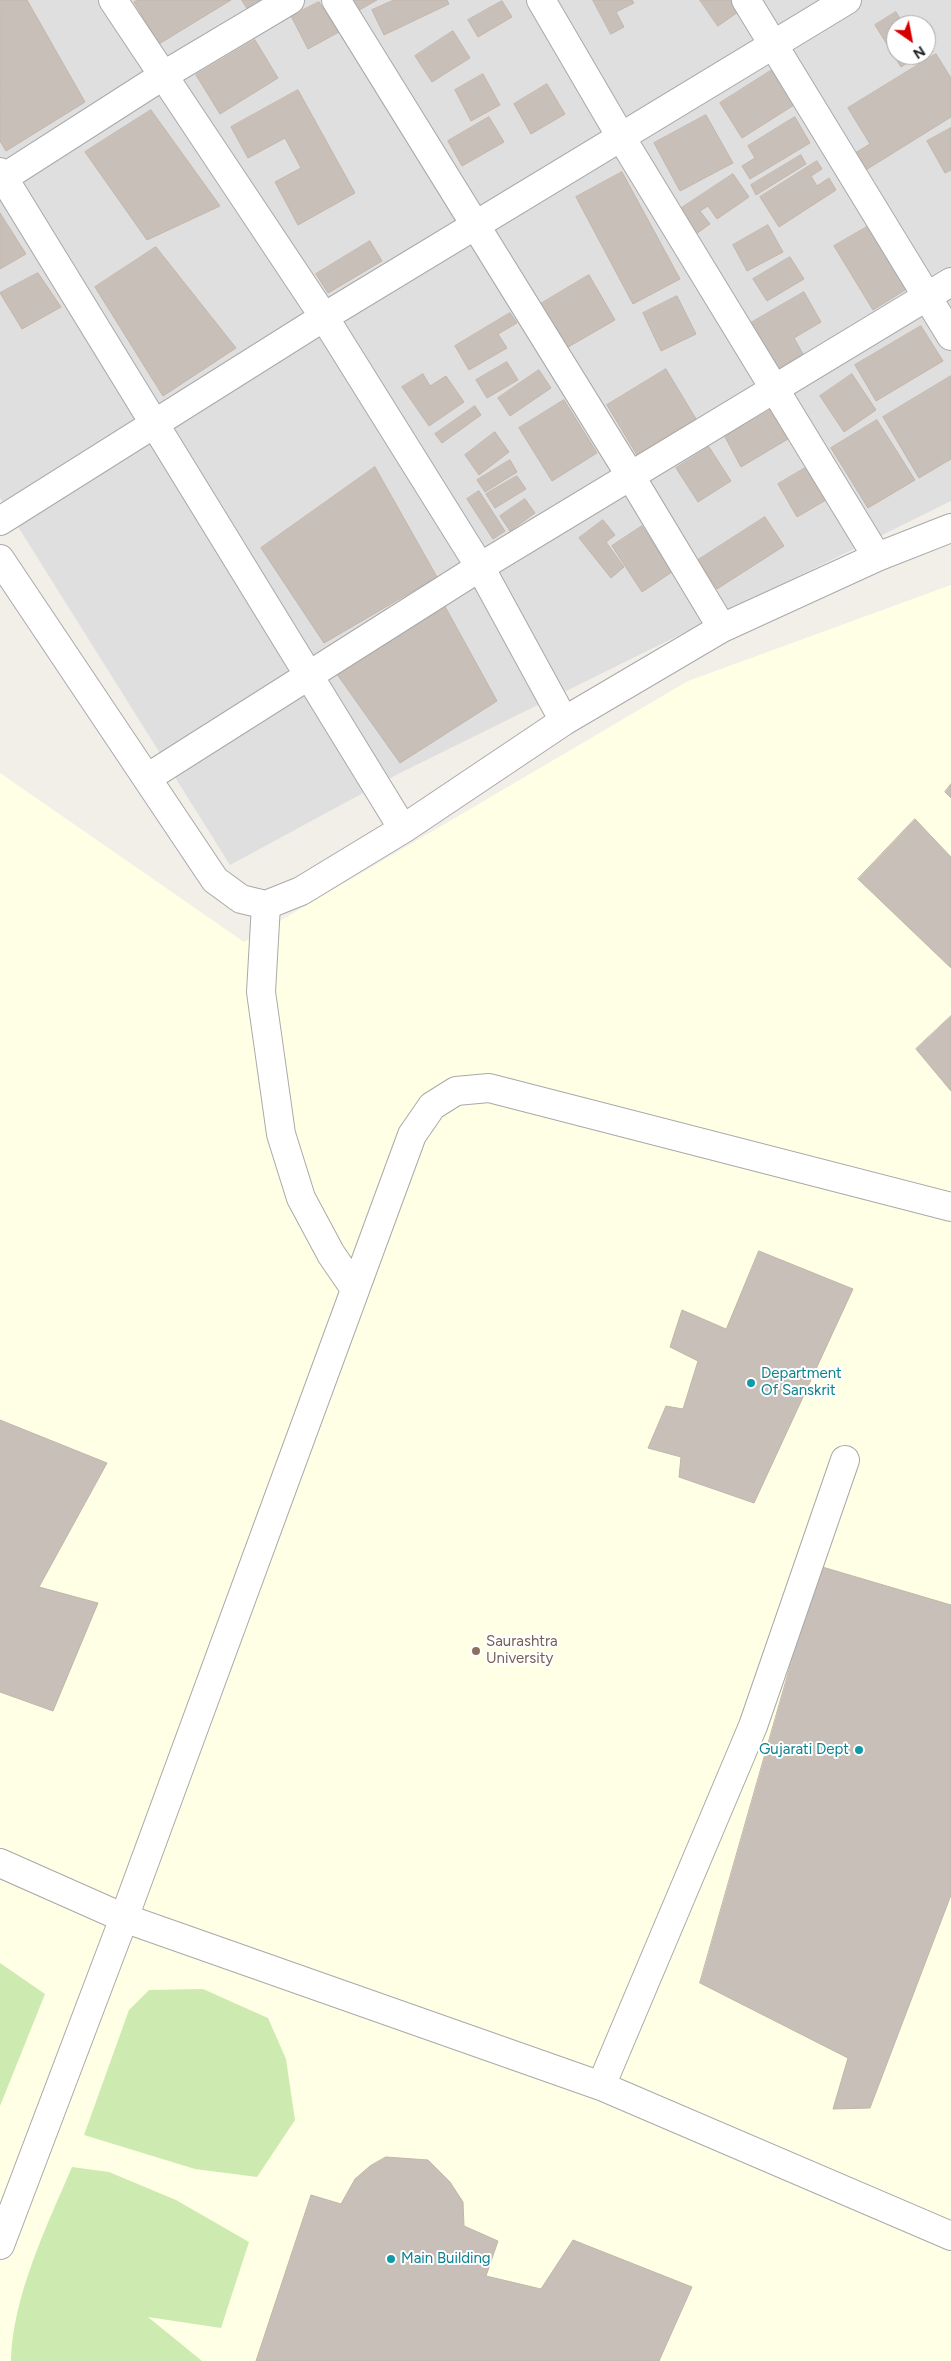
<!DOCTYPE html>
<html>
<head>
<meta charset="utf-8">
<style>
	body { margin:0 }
	#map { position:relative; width:951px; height:2361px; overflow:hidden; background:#f2efe9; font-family:Figtree,sans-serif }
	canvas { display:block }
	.north { position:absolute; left:886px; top:15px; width:50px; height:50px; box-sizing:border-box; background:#fff; border:1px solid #a7a7a7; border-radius:50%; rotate:147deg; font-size:14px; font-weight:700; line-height:20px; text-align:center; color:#222 }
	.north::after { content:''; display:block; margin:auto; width:18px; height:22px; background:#d40000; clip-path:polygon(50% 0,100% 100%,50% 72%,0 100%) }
</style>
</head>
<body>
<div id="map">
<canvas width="951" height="2361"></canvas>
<div class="north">N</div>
</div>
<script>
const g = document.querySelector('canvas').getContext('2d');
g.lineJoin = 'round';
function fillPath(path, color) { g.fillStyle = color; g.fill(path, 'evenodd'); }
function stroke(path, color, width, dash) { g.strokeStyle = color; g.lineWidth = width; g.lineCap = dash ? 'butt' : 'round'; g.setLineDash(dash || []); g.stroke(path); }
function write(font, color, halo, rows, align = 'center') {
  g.font = font + ' Figtree,sans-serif'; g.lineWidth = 4; g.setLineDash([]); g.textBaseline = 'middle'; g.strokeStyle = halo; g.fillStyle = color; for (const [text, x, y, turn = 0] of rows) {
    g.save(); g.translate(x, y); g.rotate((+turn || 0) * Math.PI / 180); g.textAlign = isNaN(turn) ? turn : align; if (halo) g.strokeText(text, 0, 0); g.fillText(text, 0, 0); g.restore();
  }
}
fillPath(new Path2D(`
	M 0,0 L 951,0 L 951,501 L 400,773 L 230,865 L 0,498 ZM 896,25 L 926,25 L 926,55 L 896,55 Z`), '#e0dfdf');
fillPath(new Path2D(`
	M 951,585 L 951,2361 L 0,2361 L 0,773 L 244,942 L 688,681 Z`), '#ffffe5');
fillPath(new Path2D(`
	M 0,1963 L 45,1994 L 0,2106 Z
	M 203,1989 L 268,2018 L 286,2059 L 295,2120 L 257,2177 L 195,2169 L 84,2135 L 129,2010 L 149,1990 Z
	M 72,2167 L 109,2172 L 176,2200 L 249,2242 L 221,2328 L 148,2317 L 202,2361 L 11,2361 C 12,2298 47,2225 72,2167 Z`), '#cdebb0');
const building = new Path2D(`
	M 0,0 L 27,0 L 85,102 L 6,151 L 0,141 Z
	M 138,0 L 231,0 L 159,44 L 134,2 Z
	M 242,0 L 262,0 L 247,8 Z
	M 347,0 L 377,0 L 354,13 Z
	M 394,0 L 447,0 L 449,4 L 384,35 L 372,10 Z
	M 593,0 L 632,0 L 634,3 L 616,12 L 624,27 L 611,34 Z
	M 700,0 L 734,0 L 741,10 L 718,26 Z
	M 502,1 L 512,17 L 478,37 L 468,20 Z
	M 319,2 L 339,32 L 308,49 L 291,16 Z
	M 896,12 L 904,25 L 896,25 L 896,55 L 920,55 L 901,67 L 875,25 Z
	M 453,31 L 470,58 L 432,82 L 415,56 Z
	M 255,40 L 278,78 L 220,114 L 196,75 Z
	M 936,54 L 951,78 L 951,117 L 861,173 L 850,156 L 870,144 L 848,108 Z
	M 772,70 L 794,105 L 742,138 L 720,103 Z
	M 483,74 L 500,105 L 471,121 L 455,90 Z
	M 547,84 L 565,114 L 531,134 L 514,104 Z
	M 298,90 L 355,193 L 298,225 L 275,182 L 301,168 L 285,138 L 248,158 L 231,127 Z
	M 151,110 L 220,206 L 147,240 L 85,152 Z
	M 706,115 L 733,163 L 680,191 L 654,143 Z
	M 489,117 L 504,142 L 462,166 L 448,141 Z
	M 795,117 L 810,143 L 750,179 L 742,166 L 755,158 L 748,146 Z
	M 951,128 L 951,170 L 945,173 L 927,141 Z
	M 801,155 L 806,164 L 756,195 L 751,185 Z
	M 817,161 L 822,169 L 811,176 L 817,186 L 829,178 L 836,190 L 779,227 L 760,197 Z
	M 622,172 L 680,279 L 633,304 L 576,197 Z
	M 733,174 L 749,197 L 717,219 L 708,206 L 700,211 L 710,224 L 696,234 L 680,209 Z
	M 0,213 L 26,254 L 0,269 Z
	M 872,224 L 910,287 L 873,310 L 834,246 Z
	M 768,225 L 783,252 L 747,271 L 733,245 Z
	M 370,241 L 382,261 L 328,293 L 316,274 Z
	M 156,247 L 236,348 L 163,396 L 95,287 Z
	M 790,257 L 804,279 L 767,301 L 753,279 Z
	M 38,273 L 61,307 L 22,329 L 0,293 Z
	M 589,275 L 615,320 L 563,350 L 537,306 Z
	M 804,292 L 821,322 L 794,338 L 803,354 L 776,370 L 749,324 Z
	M 677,296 L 696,334 L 661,351 L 643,313 Z
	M 510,313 L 517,323 L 498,334 L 507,348 L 469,370 L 455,346 Z
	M 921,326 L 943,361 L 876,401 L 855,365 Z
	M 507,362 L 518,380 L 487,398 L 476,380 Z
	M 666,369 L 696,419 L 637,455 L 607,405 Z
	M 539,370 L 551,388 L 510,416 L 498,398 Z
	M 423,374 L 430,386 L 446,376 L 464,402 L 429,426 L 402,387 Z
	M 852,374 L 876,410 L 844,432 L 820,396 Z
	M 951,376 L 951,459 L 919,478 L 883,417 Z
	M 564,400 L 597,453 L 552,481 L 519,428 Z
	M 475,406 L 481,415 L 442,443 L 435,434 Z
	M 771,410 L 788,439 L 741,467 L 725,437 Z
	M 877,420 L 915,480 L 868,508 L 831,448 Z
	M 495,432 L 509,452 L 479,475 L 465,455 Z
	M 709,447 L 731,481 L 698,502 L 676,468 Z
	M 510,460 L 517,472 L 485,492 L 477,480 Z
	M 812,464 L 831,497 L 797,517 L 778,484 Z
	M 375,467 L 437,577 L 324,643 L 261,548 Z
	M 517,476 L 526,489 L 495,508 L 486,494 Z
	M 479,491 L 505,531 L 493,539 L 467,499 Z
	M 525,499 L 535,513 L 510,531 L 500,516 Z
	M 765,517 L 784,546 L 717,589 L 698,560 Z
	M 603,520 L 615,535 L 606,542 L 624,567 L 611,578 L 579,538 Z
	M 642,526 L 672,572 L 642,592 L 612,546 Z
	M 442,601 L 497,701 L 400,763 L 334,670 Z
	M 951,784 L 951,798 L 945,792 Z
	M 915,819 L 951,857 L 951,968 L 858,879 Z
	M 951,1016 L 951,1091 L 916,1049 Z
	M 759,1251 L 853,1289 L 754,1503 L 679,1477 L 681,1457 L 648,1448 L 666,1406 L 683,1409 L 698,1361 L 670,1347 L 682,1310 L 726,1329 Z
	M 0,1420 L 107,1463 L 39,1587 L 98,1603 L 53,1711 L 0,1692 Z
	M 819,1566 L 951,1605 L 951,1895 L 870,2108 L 833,2109 L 848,2058 L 700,1983 Z
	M 386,2157 L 428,2160 L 450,2182 L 463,2202 L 464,2226 L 498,2241 L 486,2276 L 541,2289 L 573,2240 L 692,2287 L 659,2361 L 256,2361 L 311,2195 L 341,2204 L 355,2179 L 370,2166 Z`);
fillPath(building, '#c7bfb8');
stroke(building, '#c4b6ab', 1);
const minor = new Path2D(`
	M 113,0 L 324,317 L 480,567 L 564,721
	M 336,0 L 630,475 L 722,628
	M 541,0 L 621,137 L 877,557
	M 746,0 L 951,336
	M 0,172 L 403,829
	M 0,180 L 164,75 L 290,0
	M 0,521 L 324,317 L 847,0
	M 0,559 L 215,880 L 241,899 L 266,905 L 301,891 L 403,829 L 564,721 L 722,628 L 877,557 L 951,528
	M 147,778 L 480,567 L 951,282
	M 266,905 L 261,992 L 281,1134 L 301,1198 L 331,1254 L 355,1289
	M 0,1863 L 124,1918 L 601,2086 L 951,2236
	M 601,2086 L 753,1726 L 845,1460
	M 0,2245 L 124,1918 L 412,1135 L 432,1106 L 456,1091 L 489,1088 L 951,1207`);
stroke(minor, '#a9a9a9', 30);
stroke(minor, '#fff', 28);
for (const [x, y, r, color] of [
	[751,1383,5,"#0f9aa8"],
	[476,1651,5,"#8d6e63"],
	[859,1750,5,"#0f9aa8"],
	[391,2259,5,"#0f9aa8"]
]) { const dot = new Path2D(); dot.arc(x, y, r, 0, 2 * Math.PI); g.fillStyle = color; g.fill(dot); stroke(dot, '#fff', 2); }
write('15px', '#0d838f', '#fff', [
	["Department",761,1374],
	["Of Sanskrit",761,1391],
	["Gujarati Dept",849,1750,"right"],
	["Main Building",401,2259]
], 'left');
write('15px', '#785e54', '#fff', [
	["Saurashtra",486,1642],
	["University",486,1659]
], 'left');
</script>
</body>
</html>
